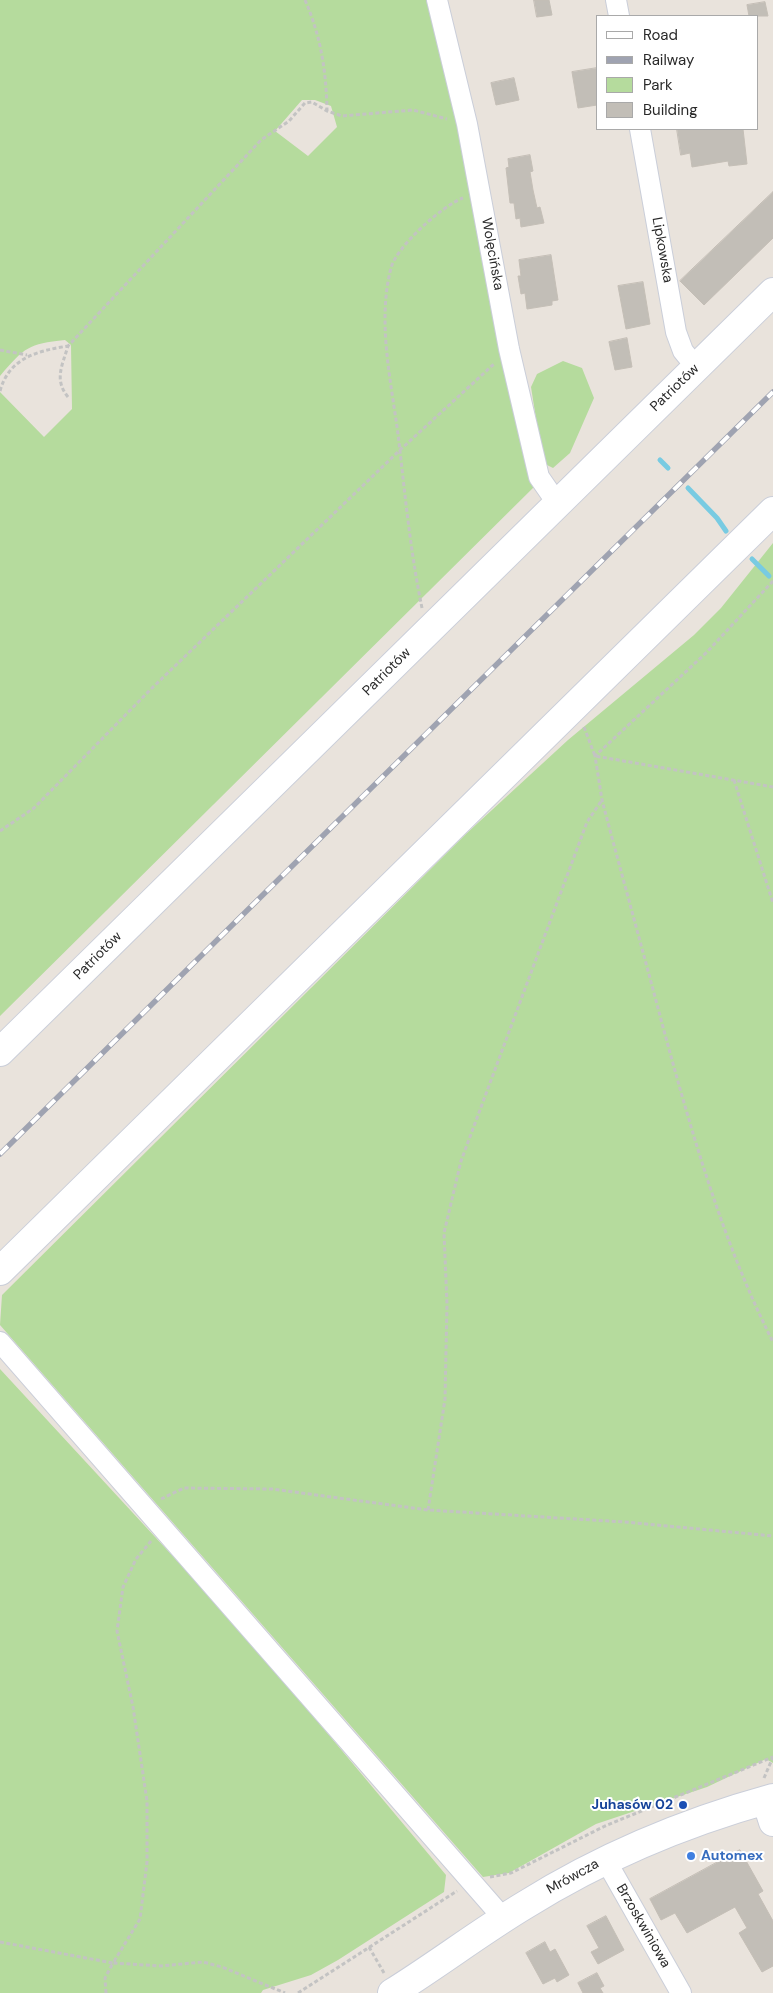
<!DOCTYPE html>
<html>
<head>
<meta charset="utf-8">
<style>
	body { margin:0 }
	#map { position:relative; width:773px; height:1993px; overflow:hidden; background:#e9e3dc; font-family:"DM Sans",sans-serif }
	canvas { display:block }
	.legend { position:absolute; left:596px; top:15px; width:162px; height:115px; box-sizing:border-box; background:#fff; border:1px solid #a9a9a9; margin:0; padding:6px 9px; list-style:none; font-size:15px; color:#292929 }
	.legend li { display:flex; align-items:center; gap:10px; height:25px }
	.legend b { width:25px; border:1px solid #a9a9a9 }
</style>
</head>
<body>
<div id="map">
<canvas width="773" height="1993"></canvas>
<ul class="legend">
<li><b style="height:6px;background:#fff"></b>Road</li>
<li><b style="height:6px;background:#9fa3b1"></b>Railway</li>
<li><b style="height:14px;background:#b5db9d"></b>Park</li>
<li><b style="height:14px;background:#c2beb7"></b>Building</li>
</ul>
</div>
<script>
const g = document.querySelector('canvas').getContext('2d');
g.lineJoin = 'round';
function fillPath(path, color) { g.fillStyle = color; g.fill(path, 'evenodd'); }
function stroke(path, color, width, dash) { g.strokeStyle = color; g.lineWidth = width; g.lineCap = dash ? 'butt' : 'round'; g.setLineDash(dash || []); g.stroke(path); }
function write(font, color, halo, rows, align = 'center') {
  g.font = font + ' "DM Sans",sans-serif'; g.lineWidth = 4; g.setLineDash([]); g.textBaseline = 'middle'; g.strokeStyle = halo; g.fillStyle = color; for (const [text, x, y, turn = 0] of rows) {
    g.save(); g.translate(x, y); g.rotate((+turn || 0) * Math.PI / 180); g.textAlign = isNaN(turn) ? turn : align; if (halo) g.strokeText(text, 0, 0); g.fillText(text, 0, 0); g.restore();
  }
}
fillPath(new Path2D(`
	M 0,0 L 434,0 L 535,486 L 0,1016 L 0,392 L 44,437 L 72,409 L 71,345 L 65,340 C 28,344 25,347 0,376 ZM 302,100 L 315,100 L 331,106 L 337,127 L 308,156 L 275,131 Z
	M 563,361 L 582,368 L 594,398 L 570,453 L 553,468 L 543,463 L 531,387 L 537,374 Z
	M 773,543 L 773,1763 L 766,1759 L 707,1787 L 596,1824 L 509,1873 L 483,1877 L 0,1325 L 2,1295 L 467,833 L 568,740 L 694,635 L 721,608 Z
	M 0,1369 L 241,1630 L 446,1875 L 444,1892 L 338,1960 L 311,1975 L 263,1990 L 261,1993 L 0,1993 Z`), '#b5db9d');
stroke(new Path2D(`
	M 660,460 L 668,468
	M 688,488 L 717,518 L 726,531
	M 752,559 L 769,576`), '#78cbe2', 5);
const building = new Path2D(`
	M 534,0 L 549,0 L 552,15 L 537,17 Z
	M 765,2 L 768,16 L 749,16 L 747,5 Z
	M 597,68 L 597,105 L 578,108 L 572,72 Z
	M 514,78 L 519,100 L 496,105 L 491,83 Z
	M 677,129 L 743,129 L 747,164 L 729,166 L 728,161 L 692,167 L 690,153 L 681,155 Z
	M 530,155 L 533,171 L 530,172 L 533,190 L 537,208 L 540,207 L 544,223 L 521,227 L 520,218 L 516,219 L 514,203 L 510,203 L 506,168 L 509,167 L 508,159 Z
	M 773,192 L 773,238 L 704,305 L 680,281 Z
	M 551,255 L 558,300 L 552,301 L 552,305 L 527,309 L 525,293 L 521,294 L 518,276 L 521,276 L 519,260 Z
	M 643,282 L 650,324 L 626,329 L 618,286 Z
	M 627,338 L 632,367 L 615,370 L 609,342 Z
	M 740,1850 L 763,1891 L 758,1894 L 773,1921 L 773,1966 L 762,1972 L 739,1933 L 747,1928 L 735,1907 L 687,1933 L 675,1913 L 661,1920 L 650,1899 Z
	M 606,1916 L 624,1950 L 598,1964 L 591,1952 L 599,1948 L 587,1926 Z
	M 545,1942 L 550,1952 L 555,1949 L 569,1975 L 557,1982 L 555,1978 L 543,1984 L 526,1953 Z
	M 597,1973 L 604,1986 L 600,1988 L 603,1993 L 583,1993 L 578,1983 Z`);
fillPath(building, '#c2beb7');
stroke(building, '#c4beb6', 1);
const street = new Path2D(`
	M 437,0 L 467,124 L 509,349 L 539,477 L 557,503
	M 616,0 L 619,16
	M 640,129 L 676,332 L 683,351 L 696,367
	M 0,1342 L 504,1919
	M 605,1859 L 681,1993`);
const secondary = new Path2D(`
	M 0,1052 L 773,292
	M 0,1271 L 773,511
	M 766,1800 L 773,1822
	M 392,1993 C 437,1965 480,1932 525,1905 C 602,1857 686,1822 773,1798`);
stroke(street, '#caced9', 22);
stroke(secondary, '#caced9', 30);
stroke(new Path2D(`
	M 305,0 C 321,37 326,70 327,110
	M 0,350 L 27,355
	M 0,391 C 9,358 37,351 68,346
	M 68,397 C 54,380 62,366 68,346 L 261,140 L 289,121 L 305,103 L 312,102 L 327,111 L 342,116 L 413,110 L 447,119
	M 773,581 L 707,652 L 595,756 L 602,800 C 622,876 643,951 663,1027 C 692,1134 723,1243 773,1342
	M 422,608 C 410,550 405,493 398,434 C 391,381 377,321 391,268 C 396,247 443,205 463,198
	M 584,727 L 595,756 L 773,787
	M 734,780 L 773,903
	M 0,831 L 34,808 L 150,690 L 400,450 L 495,363
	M 161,1499 L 184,1488 L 272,1489 L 428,1510 L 625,1522 L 773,1536
	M 428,1510 L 445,1399 L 447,1304 L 444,1233 L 461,1161 L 587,822 L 602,800
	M 764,1778 L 773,1757
	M 490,1877 L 511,1873 L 605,1826 L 773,1757
	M 0,1942 L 113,1963 L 140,1919 L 147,1862 L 147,1801 L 133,1707 L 117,1631 L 123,1587 L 136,1559 L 151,1541
	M 369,1947 L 384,1973
	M 106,1993 L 105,1978 L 113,1963 L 161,1966 L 203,1962 L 222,1967 L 285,1993
	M 298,1993 L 457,1891`), '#c3c3c3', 3, [4, 2.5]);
stroke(street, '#fff', 20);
stroke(secondary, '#fff', 28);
const rail = new Path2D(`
	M 0,1154 L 773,392`);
stroke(rail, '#9fa3b1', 5.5);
stroke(rail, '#fff', 4, [11]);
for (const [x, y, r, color] of [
	[683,1805,5,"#1a4fb4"],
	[691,1856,5,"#3f7fe0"]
]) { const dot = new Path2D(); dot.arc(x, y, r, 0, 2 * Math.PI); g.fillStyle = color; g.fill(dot); stroke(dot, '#fff', 2); }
write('14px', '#292929', '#fff', [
	["Lipkowska",662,250,80],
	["Wolęcińska",492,254,80],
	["Patriotów",675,388,-44],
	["Patriotów",387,672,-45],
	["Patriotów",98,956,-45],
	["Mrówcza",573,1877,-29],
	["Brzoskwiniowa",643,1926,60]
]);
write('bold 14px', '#164399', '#fff', [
	["Juhasów 02",673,1805]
], 'right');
write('bold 14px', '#366cbe', '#fff', [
	["Automex",701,1856]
], 'left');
</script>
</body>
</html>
